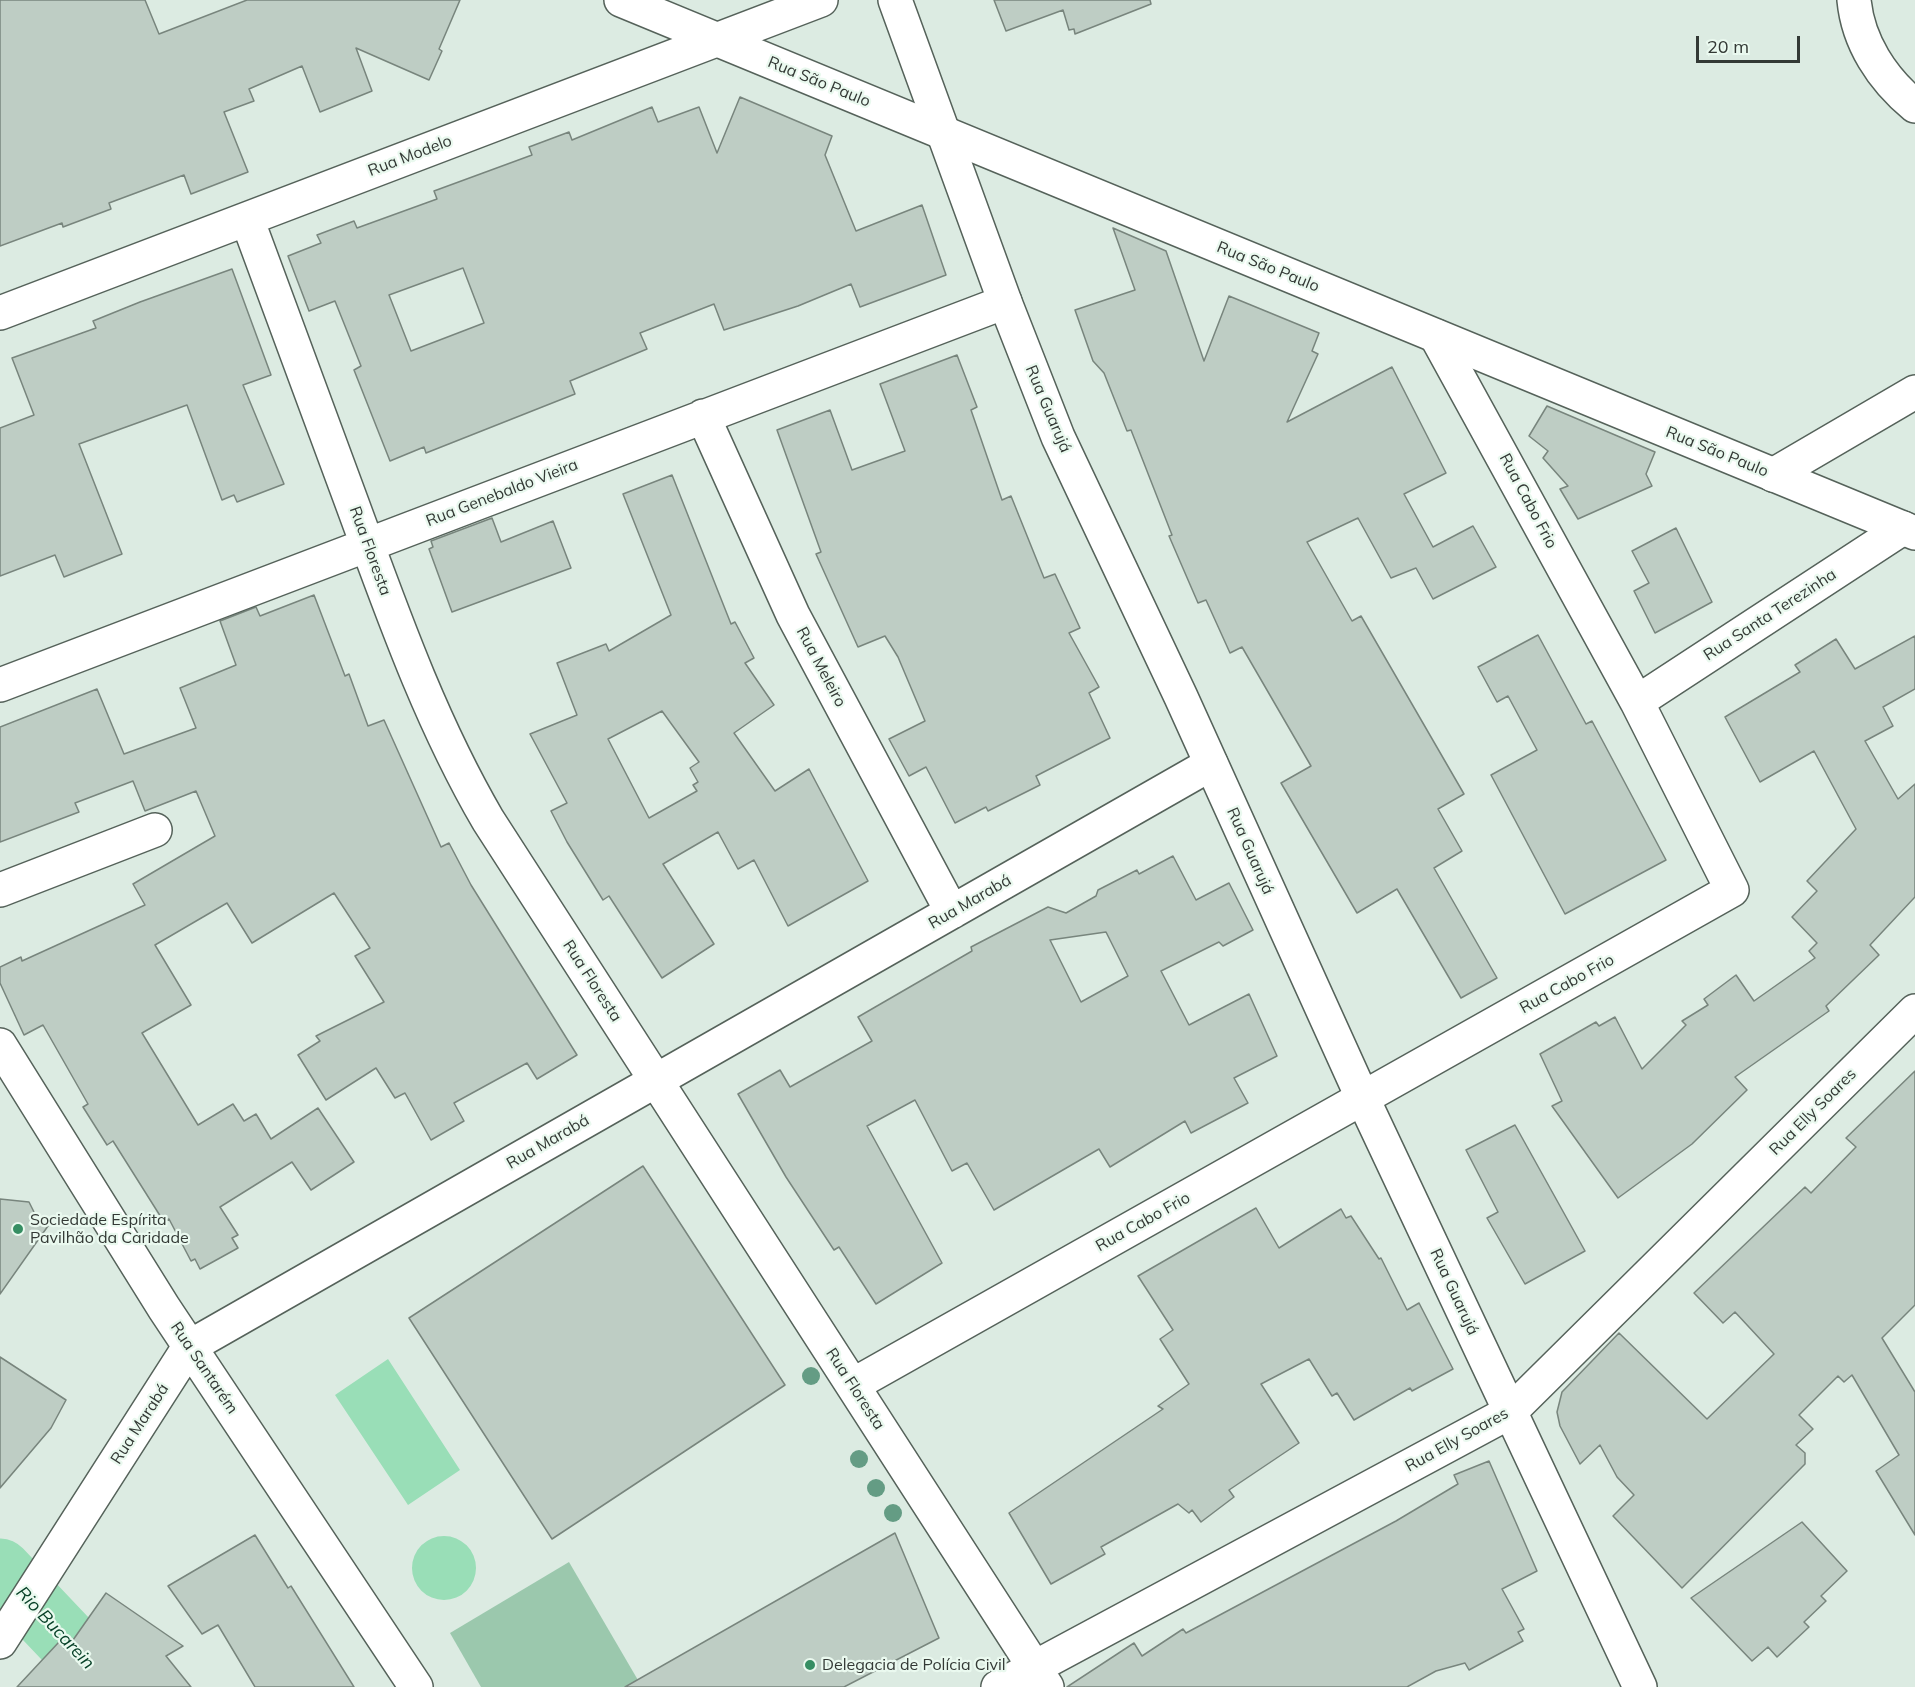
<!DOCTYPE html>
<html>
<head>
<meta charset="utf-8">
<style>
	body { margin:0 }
	#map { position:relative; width:1915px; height:1687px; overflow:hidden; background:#dcebe2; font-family:Mulish,sans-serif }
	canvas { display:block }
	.scale { position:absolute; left:1696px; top:36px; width:104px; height:27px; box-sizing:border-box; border:3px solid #333935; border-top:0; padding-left:8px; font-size:18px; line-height:21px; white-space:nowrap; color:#333935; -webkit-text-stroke:4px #eaf9ef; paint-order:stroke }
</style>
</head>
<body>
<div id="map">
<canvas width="1915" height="1687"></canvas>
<div class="scale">20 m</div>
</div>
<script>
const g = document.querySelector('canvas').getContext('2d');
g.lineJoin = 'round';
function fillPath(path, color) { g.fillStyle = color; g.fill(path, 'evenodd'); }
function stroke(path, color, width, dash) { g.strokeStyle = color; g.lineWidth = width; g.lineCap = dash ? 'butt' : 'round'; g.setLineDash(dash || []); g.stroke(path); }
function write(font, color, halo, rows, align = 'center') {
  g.font = font + ' Mulish,sans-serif'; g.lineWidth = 4.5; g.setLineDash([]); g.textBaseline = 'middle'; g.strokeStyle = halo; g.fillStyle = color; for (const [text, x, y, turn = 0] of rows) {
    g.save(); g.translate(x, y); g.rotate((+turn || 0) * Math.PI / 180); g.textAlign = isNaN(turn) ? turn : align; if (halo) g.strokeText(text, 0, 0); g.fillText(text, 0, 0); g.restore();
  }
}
fillPath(new Path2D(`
	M 569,1562 L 642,1687 L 481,1687 L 450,1633 Z`), '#9bc8ad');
fillPath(new Path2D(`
	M 388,1359 L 460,1470 L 408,1505 L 335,1395 Z
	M412 1568a32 32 0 1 1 64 0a32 32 0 1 1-64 0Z`), '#99deb7');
stroke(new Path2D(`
	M 0,1570 L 111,1687`), '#99deb7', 63);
const building = new Path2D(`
	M 0,0 L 145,0 L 159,34 L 247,0 L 460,0 L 439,49 L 442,51 L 429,80 L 356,48 L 372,91 L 320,112 L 302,66 L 249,89 L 254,101 L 224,112 L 248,172 L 191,194 L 184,175 L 109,203 L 111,209 L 63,227 L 62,223 L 0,246 Z
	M 994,0 L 1150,0 L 1151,4 L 1075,34 L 1074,29 L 1069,30 L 1063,10 L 1006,31 Z
	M 740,97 L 832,136 L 825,155 L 856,231 L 922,205 L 946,275 L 860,307 L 851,284 L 798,306 L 724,330 L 714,304 L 640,333 L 647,349 L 570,381 L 575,394 L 426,453 L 424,447 L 390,461 L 354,370 L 361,366 L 335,301 L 309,311 L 288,256 L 321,243 L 317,235 L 354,221 L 357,228 L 437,199 L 434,191 L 532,155 L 529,147 L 569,132 L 572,140 L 652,107 L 658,122 L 699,107 L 717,153 ZM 463,268 L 484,323 L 411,351 L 389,295 Z
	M 1113,228 L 1166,251 L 1204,361 L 1229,296 L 1319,333 L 1312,351 L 1318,354 L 1287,422 L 1392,367 L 1446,473 L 1404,494 L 1433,547 L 1473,526 L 1496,567 L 1433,599 L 1416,568 L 1391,578 L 1358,518 L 1307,542 L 1352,621 L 1361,616 L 1464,794 L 1438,809 L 1462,851 L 1434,868 L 1497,978 L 1461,998 L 1397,889 L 1357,913 L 1281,783 L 1311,766 L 1242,647 L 1230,653 L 1206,600 L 1198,603 L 1169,536 L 1172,535 L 1131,430 L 1127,431 L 1104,373 L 1093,361 L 1075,310 L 1135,290 Z
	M 232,269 L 271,375 L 243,385 L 284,484 L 237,502 L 234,495 L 222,500 L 187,405 L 79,444 L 122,554 L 64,577 L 55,555 L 0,576 L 0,428 L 34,415 L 12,358 L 96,328 L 93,321 L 140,302 Z
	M 957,355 L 977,407 L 971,410 L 1002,500 L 1011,496 L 1044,578 L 1055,574 L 1080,628 L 1069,633 L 1099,687 L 1089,693 L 1110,738 L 1036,776 L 1040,785 L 988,811 L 986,807 L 955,823 L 926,767 L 909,776 L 889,739 L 925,721 L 898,657 L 885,636 L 858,647 L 816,554 L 821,552 L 777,430 L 830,410 L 852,470 L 905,451 L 880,384 Z
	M 1547,406 L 1655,452 L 1646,474 L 1652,486 L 1578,519 L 1560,489 L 1568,486 L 1543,458 L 1548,451 L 1529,436 Z
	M 672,475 L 731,624 L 735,622 L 754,658 L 745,663 L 774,705 L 734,733 L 775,791 L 809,769 L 868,881 L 788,926 L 754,860 L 738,869 L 718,832 L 663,864 L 714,944 L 662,978 L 609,896 L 603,900 L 567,842 L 551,811 L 567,803 L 530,734 L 577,715 L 557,663 L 606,644 L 609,651 L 671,615 L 623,494 ZM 662,711 L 699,762 L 690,768 L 698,782 L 693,785 L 697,791 L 649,818 L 608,739 Z
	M 492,518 L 501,542 L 553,521 L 571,568 L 452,612 L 429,549 L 433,547 L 431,541 Z
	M 1676,528 L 1712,602 L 1655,633 L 1634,591 L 1649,583 L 1632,551 Z
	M 314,595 L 345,676 L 349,674 L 368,726 L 384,720 L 441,847 L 449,843 L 471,885 L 577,1055 L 537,1079 L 527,1063 L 454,1103 L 464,1121 L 431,1140 L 405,1093 L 395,1098 L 376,1068 L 326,1100 L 298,1055 L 320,1041 L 316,1036 L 384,1002 L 355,956 L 370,948 L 334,893 L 252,943 L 227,903 L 155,945 L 191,1005 L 142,1033 L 198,1125 L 233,1104 L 244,1121 L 256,1114 L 271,1139 L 318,1108 L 354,1162 L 311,1190 L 292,1162 L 220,1207 L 238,1235 L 232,1238 L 238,1248 L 200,1269 L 195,1259 L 191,1261 L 169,1219 L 164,1222 L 113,1141 L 107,1145 L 83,1107 L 88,1104 L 43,1025 L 24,1035 L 0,983 L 0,967 L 21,957 L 22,961 L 145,905 L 133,884 L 215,836 L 196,791 L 145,811 L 133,781 L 75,803 L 79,812 L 0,842 L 0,727 L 97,689 L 124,754 L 196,728 L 180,688 L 236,665 L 220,621 L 256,607 L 260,616 Z
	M 1538,635 L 1586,724 L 1592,721 L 1666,860 L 1565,914 L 1491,775 L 1537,750 L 1508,696 L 1497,702 L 1478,667 Z
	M 1915,636 L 1915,689 L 1883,707 L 1893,726 L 1865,741 L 1898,799 L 1915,784 L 1915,897 L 1870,945 L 1879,955 L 1826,1006 L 1829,1011 L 1735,1077 L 1747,1090 L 1692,1144 L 1618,1198 L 1552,1106 L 1562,1101 L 1540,1054 L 1596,1022 L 1599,1026 L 1615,1017 L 1642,1069 L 1686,1025 L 1682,1021 L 1708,1005 L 1704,999 L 1736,975 L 1754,1001 L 1815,958 L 1809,951 L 1817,943 L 1792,917 L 1817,891 L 1807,881 L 1856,829 L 1814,751 L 1760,782 L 1725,717 L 1800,672 L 1795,665 L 1836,639 L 1855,669 Z
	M 1173,856 L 1196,900 L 1229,883 L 1253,930 L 1223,946 L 1219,942 L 1161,971 L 1189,1025 L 1249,994 L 1277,1056 L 1234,1078 L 1248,1103 L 1191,1133 L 1185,1121 L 1110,1167 L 1099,1149 L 994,1210 L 967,1163 L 952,1171 L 915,1100 L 867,1126 L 942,1263 L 876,1304 L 839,1247 L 834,1250 L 786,1177 L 738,1094 L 780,1070 L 790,1087 L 872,1041 L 858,1017 L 972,951 L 971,947 L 1048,907 L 1066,913 L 1096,896 L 1098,890 L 1137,870 L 1139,874 ZM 1106,932 L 1128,976 L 1081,1002 L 1050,940 Z
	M 1915,1071 L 1915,1305 L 1882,1338 L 1915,1392 L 1915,1535 L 1876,1471 L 1899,1455 L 1852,1375 L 1844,1382 L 1838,1376 L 1799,1415 L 1813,1429 L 1796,1445 L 1805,1453 L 1805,1464 L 1682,1588 L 1613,1516 L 1634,1495 L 1617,1477 L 1600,1445 L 1580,1464 L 1560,1426 L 1557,1412 L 1562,1392 L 1619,1333 L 1707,1419 L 1774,1354 L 1735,1312 L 1723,1323 L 1694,1293 L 1805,1187 L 1811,1193 L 1856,1147 L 1846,1138 Z
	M 1515,1125 L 1585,1251 L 1525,1284 L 1487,1218 L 1498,1212 L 1466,1150 Z
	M 643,1166 L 785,1385 L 552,1539 L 409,1318 Z
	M 0,1199 L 29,1202 L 37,1218 L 48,1226 L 0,1294 Z
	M 1256,1208 L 1279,1248 L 1341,1209 L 1346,1218 L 1351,1216 L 1379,1259 L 1381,1258 L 1407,1310 L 1419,1303 L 1453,1369 L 1412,1391 L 1410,1388 L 1354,1420 L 1337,1393 L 1332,1396 L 1309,1359 L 1261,1384 L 1299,1443 L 1229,1490 L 1234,1497 L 1201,1522 L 1192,1510 L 1189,1513 L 1178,1504 L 1101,1547 L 1105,1554 L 1051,1584 L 1009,1513 L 1163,1409 L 1158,1406 L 1189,1384 L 1160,1339 L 1173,1330 L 1138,1276 Z
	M 0,1357 L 66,1400 L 51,1428 L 0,1488 Z
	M 1489,1461 L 1537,1571 L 1502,1589 L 1524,1629 L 1518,1632 L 1523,1641 L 1469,1670 L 1465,1663 L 1436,1671 L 1407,1687 L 1067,1687 L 1134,1643 L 1142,1656 L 1183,1629 L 1186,1633 L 1396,1521 L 1458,1484 L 1454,1475 Z
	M 1802,1522 L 1847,1571 L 1821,1596 L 1826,1601 L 1804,1622 L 1809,1627 L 1777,1657 L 1768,1647 L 1752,1661 L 1691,1598 Z
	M 895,1533 L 939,1638 L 844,1687 L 625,1687 Z
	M 255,1535 L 288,1588 L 291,1586 L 354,1687 L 255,1687 L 218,1625 L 202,1634 L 168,1586 Z
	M 106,1593 L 183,1646 L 166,1656 L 191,1687 L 17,1687 L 59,1642 L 66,1650 Z`);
fillPath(building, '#becdc4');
stroke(building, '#78857d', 1.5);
const street = new Path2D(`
	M 1854,0 C 1858,42 1882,79 1915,106
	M 247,219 C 281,311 315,403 349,495 C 390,606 428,717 488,820 L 1047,1687
	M 0,313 L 821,0
	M 703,416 L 793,615 L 952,912
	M 1773,475 L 1915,392
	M 0,685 L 1005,302
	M 1637,702 L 1903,528
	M 0,890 L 155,830
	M 0,1045 L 164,1308 L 416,1687
	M 853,1385 L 1732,890 L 1637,702 L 1436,336
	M 0,1642 L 189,1347 L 1211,764
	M 998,1687 L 1510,1412 L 1915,1011`);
const secondary = new Path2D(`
	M 895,0 L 1005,302 L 1058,437 L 1181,697 L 1363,1099 L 1640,1687`);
const primary = new Path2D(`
	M 621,0 L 1915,533`);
stroke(street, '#55625a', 36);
stroke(secondary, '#55625a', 36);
stroke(primary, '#55625a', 36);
stroke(street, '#fff', 33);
stroke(secondary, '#fff', 33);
stroke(primary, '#fff', 33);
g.fillStyle = '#649c84';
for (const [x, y] of [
	[811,1376],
	[859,1459],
	[876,1488],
	[893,1513]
]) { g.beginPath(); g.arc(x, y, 9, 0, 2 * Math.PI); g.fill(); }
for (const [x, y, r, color] of [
	[18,1229,6,"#368e63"],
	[810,1665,6,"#368e63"]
]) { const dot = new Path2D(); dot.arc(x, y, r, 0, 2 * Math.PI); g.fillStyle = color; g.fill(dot); stroke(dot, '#eaf9ef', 2); }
write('16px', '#333935', '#eaf9ef', [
	["Rua São Paulo",819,82,22],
	["Rua Modelo",410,156,-21],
	["Rua São Paulo",1268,267,22],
	["Rua Guarujá",1048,409,67],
	["Rua São Paulo",1717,452,22],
	["Rua Genebaldo Vieira",502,493,-21],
	["Rua Cabo Frio",1528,501,62],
	["Rua Floresta",370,551,70],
	["Rua Santa Terezinha",1770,615,-33],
	["Rua Meleiro",821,667,62],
	["Rua Guarujá",1250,851,66],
	["Rua Marabá",970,902,-30],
	["Rua Floresta",592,981,57],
	["Rua Cabo Frio",1567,984,-29],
	["Rua Elly Soares",1813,1112,-45],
	["Rua Marabá",548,1142,-30],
	["Rua Cabo Frio",1143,1222,-29],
	["Rua Guarujá",1454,1292,65],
	["Rua Santarém",204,1368,56],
	["Rua Floresta",855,1389,57],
	["Rua Marabá",140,1424,-57],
	["Rua Elly Soares",1457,1440,-29]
]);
write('16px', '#333935', '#eaf9ef', [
	["Sociedade Espírita",30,1220],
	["Pavilhão da Caridade",30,1238],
	["Delegacia de Polícia Civil",822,1665]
], 'left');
write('italic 18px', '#094229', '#eaf9ef', [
	["Rio Bucarein",55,1628,47]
]);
</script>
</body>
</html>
